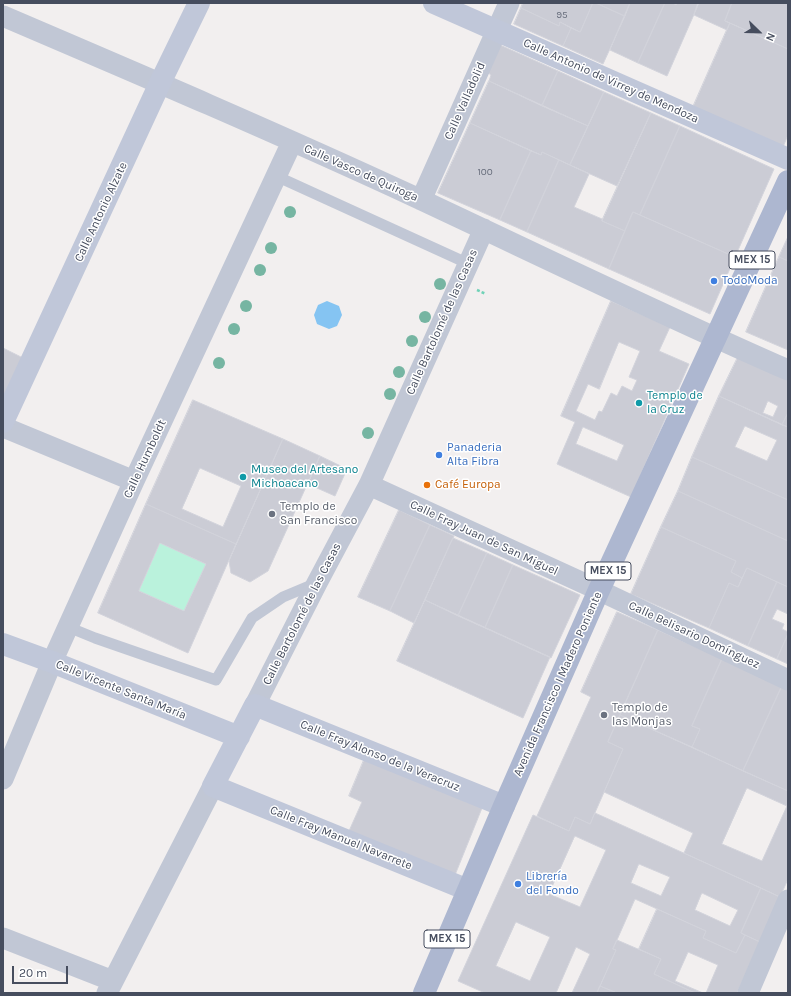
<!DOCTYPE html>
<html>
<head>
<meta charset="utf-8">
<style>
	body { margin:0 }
	#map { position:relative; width:791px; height:996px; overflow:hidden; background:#f2efef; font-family:Karla,sans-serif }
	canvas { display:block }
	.frame { position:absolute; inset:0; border:4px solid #464d5e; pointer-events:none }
	.north { position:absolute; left:739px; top:12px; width:40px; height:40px; -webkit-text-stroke:3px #fff; paint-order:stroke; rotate:113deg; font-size:11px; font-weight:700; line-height:16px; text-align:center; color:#464d5e }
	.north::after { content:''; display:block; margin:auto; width:14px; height:18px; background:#464d5e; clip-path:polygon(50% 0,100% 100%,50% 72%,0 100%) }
	.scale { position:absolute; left:12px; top:966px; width:56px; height:18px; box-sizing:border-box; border:2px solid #464d5e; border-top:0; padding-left:5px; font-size:12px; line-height:14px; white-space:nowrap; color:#464d5e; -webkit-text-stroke:3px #fff; paint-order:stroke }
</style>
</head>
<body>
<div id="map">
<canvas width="791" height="996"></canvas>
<div class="frame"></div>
<div class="north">N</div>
<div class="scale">20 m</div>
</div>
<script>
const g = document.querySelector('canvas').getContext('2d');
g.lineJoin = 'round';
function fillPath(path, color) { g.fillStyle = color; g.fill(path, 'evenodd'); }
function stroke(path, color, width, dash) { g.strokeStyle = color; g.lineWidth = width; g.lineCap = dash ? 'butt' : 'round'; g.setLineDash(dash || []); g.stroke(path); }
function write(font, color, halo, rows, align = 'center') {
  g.font = font + ' Karla,sans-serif'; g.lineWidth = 3; g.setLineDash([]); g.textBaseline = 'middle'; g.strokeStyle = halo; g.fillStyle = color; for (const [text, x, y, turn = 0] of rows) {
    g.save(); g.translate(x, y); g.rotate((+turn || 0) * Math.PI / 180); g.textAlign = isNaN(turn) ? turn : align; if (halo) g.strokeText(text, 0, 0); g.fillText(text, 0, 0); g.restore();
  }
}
fillPath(new Path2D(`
	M 160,543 L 206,564 L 184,611 L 139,591 Z`), '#baf2dc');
fillPath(new Path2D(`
	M 327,301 L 339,306 L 342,315 L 337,326 L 329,329 L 317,324 L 314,315 L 318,305 Z`), '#85c4f2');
const building = new Path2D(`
	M 523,3 L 593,3 L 580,32 L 560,22 L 559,26 L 521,8 Z
	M 593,3 L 596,3 L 625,16 L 603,64 L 563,46 L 571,28 L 580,32 Z
	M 596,3 L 630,3 L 625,16 Z
	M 630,3 L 665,3 L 638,63 L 610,50 Z
	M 665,3 L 673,3 L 676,5 L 677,3 L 699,3 L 667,76 L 638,63 Z
	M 698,3 L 732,3 L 725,21 L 730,23 L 727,30 L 694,15 Z
	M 732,3 L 788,3 L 788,49 L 725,21 Z
	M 521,8 L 559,26 L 560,22 L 571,28 L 563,46 L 514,24 Z
	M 730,23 L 788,49 L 788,135 L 783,147 L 693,107 Z
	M 500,45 L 558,71 L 542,106 L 489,81 L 491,75 L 487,72 Z
	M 558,71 L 604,92 L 588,126 L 542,106 Z
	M 489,81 L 588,126 L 570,165 L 542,152 L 541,155 L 470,123 Z
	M 604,92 L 651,113 L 617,186 L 570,165 Z
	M 651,113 L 680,126 L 640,215 L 633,212 L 625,231 L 602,221 Z
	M 470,123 L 531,151 L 500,220 L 438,193 Z
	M 680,126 L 774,169 L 735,257 L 640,215 Z
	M 531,151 L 541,155 L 542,152 L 559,160 L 527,232 L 500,220 Z
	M 559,160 L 589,174 L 574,207 L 602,219 L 602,221 L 625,231 L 609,269 L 527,232 Z
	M 633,212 L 735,257 L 710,314 L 609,269 Z
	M 788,237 L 788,261 L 779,257 Z
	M 779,257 L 788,261 L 788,318 L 787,319 L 788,320 L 788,350 L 746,332 Z
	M 611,301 L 670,327 L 659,351 L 689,364 L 631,497 L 557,464 L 575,422 L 561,416 ZM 619,342 L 640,351 L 629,377 L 637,380 L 632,391 L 622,386 L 617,396 L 611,393 L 602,412 L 599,411 L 595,420 L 576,411 L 588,384 L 599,389 ZM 583,427 L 624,445 L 617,461 L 576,444 Z
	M 3,348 L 23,358 L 3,400 Z
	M 738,357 L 788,380 L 788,413 L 782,425 L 719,396 ZM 768,401 L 778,406 L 773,417 L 763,413 Z
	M 719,396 L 788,427 L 788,500 L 692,457 ZM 745,426 L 777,440 L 767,461 L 735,447 Z
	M 193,400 L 283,439 L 236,544 L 146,504 ZM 200,468 L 241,486 L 223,527 L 182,509 Z
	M 788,413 L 788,427 L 782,425 Z
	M 283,439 L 320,456 L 268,571 L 250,582 L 231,573 L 229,561 Z
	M 320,456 L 347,469 L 335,496 L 308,484 Z
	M 692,457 L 788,500 L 788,541 L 678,491 Z
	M 678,491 L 788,541 L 788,587 L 747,568 L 742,578 L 731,572 L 736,561 L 661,527 Z
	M 146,504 L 236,544 L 188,653 L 98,613 ZM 160,543 L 206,564 L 184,611 L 139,591 Z
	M 399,510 L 430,525 L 390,611 L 358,597 Z
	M 430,525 L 454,536 L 414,623 L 390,611 Z
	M 661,527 L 736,561 L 731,572 L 742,578 L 738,587 L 729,583 L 709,628 L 631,594 Z
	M 453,538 L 487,553 L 458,616 L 425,600 Z
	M 487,553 L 513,565 L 485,628 L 458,616 Z
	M 513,565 L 580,595 L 551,658 L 485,628 Z
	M 747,568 L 777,582 L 748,646 L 709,628 L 729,583 L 738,587 Z
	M 777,582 L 788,587 L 788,614 L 777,609 L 772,619 L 784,624 L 782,629 L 788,632 L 788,634 L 777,659 L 748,646 Z
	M 425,600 L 550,657 L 523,718 L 397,661 Z
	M 617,612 L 658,630 L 608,742 L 623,749 L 590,824 L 575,817 L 569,831 L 537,816 L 591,697 L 581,692 Z
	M 658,630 L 722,659 L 692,726 L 700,729 L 692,747 L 620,715 Z
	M 788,634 L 788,664 L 777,659 Z
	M 722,659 L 782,686 L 743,771 L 692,747 L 700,729 L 692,726 Z
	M 782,686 L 788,689 L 788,791 L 743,771 Z
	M 620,715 L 788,791 L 788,879 L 780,897 L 684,853 L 693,833 L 604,792 L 623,749 L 608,742 ZM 747,788 L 787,806 L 762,861 L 722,844 Z
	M 364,760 L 482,808 L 455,875 L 349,831 L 362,802 L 349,796 Z
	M 595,813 L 761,888 L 741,933 L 745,935 L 736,953 L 703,938 L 706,931 L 635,899 L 613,949 L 616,950 L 597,993 L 572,993 L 590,954 L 576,947 L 556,993 L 485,993 L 458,981 L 533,815 L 569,831 L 575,817 L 590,824 ZM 575,836 L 606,850 L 580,907 L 549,894 ZM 639,864 L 670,877 L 661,896 L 631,883 ZM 702,893 L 738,910 L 730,926 L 695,910 ZM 516,922 L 550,937 L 530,981 L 496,966 Z
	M 761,888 L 780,897 L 760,942 L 741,933 Z
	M 657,909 L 706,931 L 703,938 L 736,953 L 745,935 L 760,942 L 737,993 L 706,993 L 718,965 L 688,952 L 675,981 L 703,993 L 695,993 L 654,974 L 661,959 L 639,949 Z
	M 617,940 L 661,959 L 654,974 L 695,993 L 617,993 L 600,986 L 616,950 L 613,949 Z
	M 600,986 L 617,993 L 597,993 Z`);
fillPath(building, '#cbccd5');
stroke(building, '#d2d3db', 1);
stroke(new Path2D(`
	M 477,290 L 486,294`), '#70d2b7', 2.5, [3, 2]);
stroke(new Path2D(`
	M 276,176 L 469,264
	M 68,627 L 95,638 L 216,680 L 252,618 L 283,597 L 314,584`), '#c1c7d5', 11);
stroke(new Path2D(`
	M 3,16 C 141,75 279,134 415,197 C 539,255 662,315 788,370
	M 421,200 L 509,3
	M 3,427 L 134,481
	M 369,485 L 592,587 L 788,680
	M 255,705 L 317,583 L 369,485 L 484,229
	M 3,779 L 52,662 L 134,481 L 292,142
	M 3,938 L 113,981
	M 107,993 L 213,786
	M 748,993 L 788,900`), '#c1c7d5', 21);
stroke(new Path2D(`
	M 434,3 L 788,159
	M 3,422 L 160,83 L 199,3
	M 3,644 L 52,662 L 239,737
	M 468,890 L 213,786 L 255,705 L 504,806`), '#c0c7d9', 22);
stroke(new Path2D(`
	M 424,993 L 504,806 L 599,590 L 788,181`), '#adb7d0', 22);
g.fillStyle = '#76b5a2';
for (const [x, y] of [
	[290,212],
	[271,248],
	[260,270],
	[440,284],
	[246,306],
	[425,317],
	[234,329],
	[412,341],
	[219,363],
	[399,372],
	[390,394],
	[368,433]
]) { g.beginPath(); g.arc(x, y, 6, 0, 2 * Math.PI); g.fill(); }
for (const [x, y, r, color] of [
	[714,281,4,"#3f7fe0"],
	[639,403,4,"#0f9aa8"],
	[439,455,4,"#3f7fe0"],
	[243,477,4,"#0f9aa8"],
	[427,485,4,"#e8710a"],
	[272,514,4,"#6b7280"],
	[604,715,4,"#6b7280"],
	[518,884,4,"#3f7fe0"]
]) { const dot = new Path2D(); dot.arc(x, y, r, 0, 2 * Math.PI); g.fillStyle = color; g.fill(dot); stroke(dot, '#fff', 1.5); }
write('10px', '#676d7c', null, [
	["95",562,15],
	["100",485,172]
]);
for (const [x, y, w] of [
	[752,260,46],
	[608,571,46],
	[447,939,46]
]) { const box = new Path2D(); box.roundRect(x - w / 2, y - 9, w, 18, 3); g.fillStyle = '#fff'; g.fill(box); stroke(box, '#464d5e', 1); }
write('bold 11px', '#464d5e', null, [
	["MEX 15",752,260],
	["MEX 15",608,571],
	["MEX 15",447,939]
]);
write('12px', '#464d5e', '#fff', [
	["Calle Antonio de Virrey de Mendoza",611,81,24],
	["Calle Valladolid",465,101,-66],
	["Calle Vasco de Quiroga",361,173,24],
	["Calle Antonio Alzate",101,212,-65],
	["Calle Bartolomé de las Casas",442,322,-66],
	["Calle Humboldt",145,459,-65],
	["Calle Fray Juan de San Miguel",484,538,25],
	["Calle Bartolomé de las Casas",302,614,-63],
	["Calle Belisario Domínguez",694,635,25],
	["Avenida Francisco I Madero Poniente",558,684,-66],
	["Calle Vicente Santa María",121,690,22],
	["Calle Fray Alonso de la Veracruz",380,756,22],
	["Calle Fray Manuel Navarrete",341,838,22]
]);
write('12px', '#366cbe', '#fff', [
	["TodoModa",722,281],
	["Panaderia",447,448],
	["Alta Fibra",447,462],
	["Librería",526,877],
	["del Fondo",526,891]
], 'left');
write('12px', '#0d838f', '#fff', [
	["Templo de",647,396],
	["la Cruz",647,410],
	["Museo del Artesano",251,470],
	["Michoacano",251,484]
], 'left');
write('12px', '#c56008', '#fff', [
	["Café Europa",435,485]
], 'left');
write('12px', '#5b616d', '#fff', [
	["Templo de",280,507],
	["San Francisco",280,521],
	["Templo de",612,708],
	["las Monjas",612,722]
], 'left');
</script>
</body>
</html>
